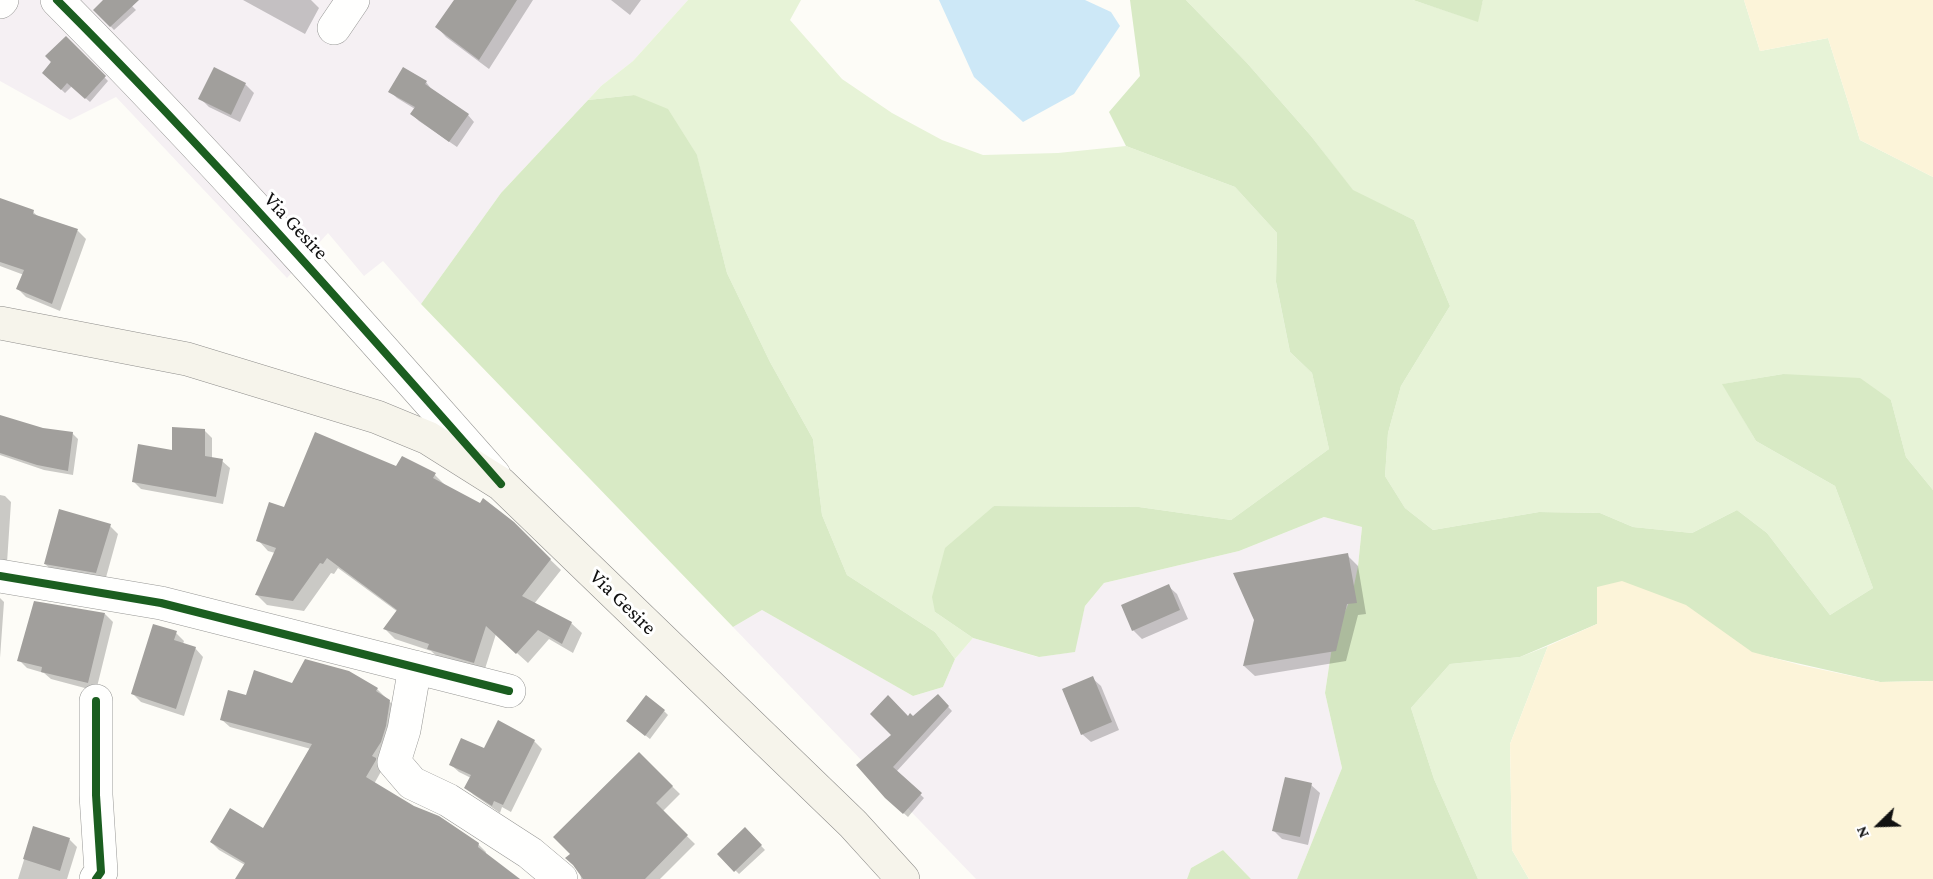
<!DOCTYPE html>
<html>
<head>
<meta charset="utf-8">
<style>
	body { margin:0 }
	#map { position:relative; width:1933px; height:879px; overflow:hidden; background:#fdfcf7; font-family:"Crimson Pro",serif }
	canvas { display:block }
	.north { position:absolute; left:1849px; top:795px; width:60px; height:60px; -webkit-text-stroke:4px #fff; paint-order:stroke; rotate:247deg; font-size:16px; font-weight:700; line-height:24px; text-align:center; color:#111 }
	.north::after { content:''; display:block; margin:auto; width:21px; height:27px; background:#111; clip-path:polygon(50% 0,100% 100%,50% 72%,0 100%) }
</style>
</head>
<body>
<div id="map">
<canvas width="1933" height="879"></canvas>
<div class="north">N</div>
</div>
<script>
const g = document.querySelector('canvas').getContext('2d');
g.lineJoin = 'round';
function fillPath(path, color) { g.fillStyle = color; g.fill(path, 'evenodd'); }
function stroke(path, color, width, dash) { g.strokeStyle = color; g.lineWidth = width; g.lineCap = dash ? 'butt' : 'round'; g.setLineDash(dash || []); g.stroke(path); }
function write(font, color, halo, rows, align = 'center') {
  g.font = font + ' "Crimson Pro",serif'; g.lineWidth = 6; g.setLineDash([]); g.textBaseline = 'middle'; g.strokeStyle = halo; g.fillStyle = color; for (const [text, x, y, turn = 0] of rows) {
    g.save(); g.translate(x, y); g.rotate((+turn || 0) * Math.PI / 180); g.textAlign = isNaN(turn) ? turn : align; if (halo) g.strokeText(text, 0, 0); g.fillText(text, 0, 0); g.restore();
  }
}
fillPath(new Path2D(`
	M 0,0 L 688,0 L 633,61 L 601,86 L 501,193 L 421,304 L 383,261 L 364,276 L 328,233 L 287,278 L 116,97 L 70,120 L 0,81 Z
	M 1324,517 L 1362,527 L 1358,566 L 1352,596 L 1333,640 L 1325,693 L 1342,768 L 1297,879 L 1251,879 L 1223,850 L 1191,868 L 1187,879 L 976,879 L 733,627 L 762,610 L 913,696 L 943,687 L 955,659 L 973,638 L 1038,657 L 1074,652 L 1085,606 L 1104,583 L 1239,551 Z`), '#f5f0f3');
fillPath(new Path2D(`
	M 688,0 L 801,0 L 790,20 L 842,79 L 892,113 L 942,140 L 983,155 L 1058,153 L 1126,146 L 1235,187 L 1277,233 L 1276,282 L 1290,352 L 1312,373 L 1329,449 L 1231,520 L 1139,507 L 994,506 L 935,612 L 973,638 L 955,659 L 935,632 L 847,575 L 822,515 L 813,439 L 770,362 L 727,273 L 697,156 L 634,95 L 588,100 L 601,86 L 633,61 Z
	M 1186,0 L 1413,0 L 1477,21 L 1483,0 L 1744,0 L 1760,51 L 1828,38 L 1860,140 L 1933,177 L 1933,490 L 1906,457 L 1891,400 L 1783,374 L 1723,384 L 1756,441 L 1835,486 L 1873,588 L 1830,615 L 1767,533 L 1737,510 L 1692,533 L 1633,527 L 1600,513 L 1539,512 L 1433,530 L 1405,508 L 1385,476 L 1388,433 L 1401,386 L 1450,306 L 1414,220 L 1353,191 L 1311,136 L 1247,63 Z
	M 1548,646 L 1510,744 L 1512,850 L 1529,879 L 1478,879 L 1434,779 L 1411,708 L 1450,664 L 1520,657 Z`), '#e7f3d7');
fillPath(new Path2D(`
	M 1130,0 L 1186,0 L 1247,63 L 1311,136 L 1353,190 L 1414,220 L 1450,306 L 1401,386 L 1388,433 L 1385,476 L 1405,508 L 1433,530 L 1539,512 L 1600,513 L 1633,527 L 1692,533 L 1737,510 L 1767,533 L 1830,615 L 1873,588 L 1835,486 L 1756,441 L 1722,384 L 1783,374 L 1860,378 L 1891,400 L 1906,457 L 1933,490 L 1933,681 L 1880,682 L 1748,652 L 1597,587 L 1597,624 L 1520,657 L 1450,664 L 1411,708 L 1434,779 L 1478,879 L 1297,879 L 1342,768 L 1325,693 L 1333,640 L 1352,595 L 1358,566 L 1362,527 L 1324,517 L 1239,551 L 1104,583 L 1085,606 L 1075,652 L 1039,657 L 973,638 L 935,612 L 932,597 L 945,548 L 994,506 L 1139,507 L 1231,520 L 1329,449 L 1312,373 L 1290,352 L 1276,282 L 1277,233 L 1235,187 L 1126,146 L 1109,112 L 1140,76 Z
	M 1413,0 L 1483,0 L 1478,22 Z
	M 634,95 L 668,109 L 697,155 L 727,273 L 770,362 L 813,439 L 822,515 L 847,575 L 935,632 L 955,659 L 943,687 L 913,696 L 762,610 L 733,627 L 421,304 L 501,193 L 588,100 Z
	M 1223,850 L 1251,879 L 1187,879 L 1191,868 Z`), '#d8eac5');
fillPath(new Path2D(`
	M 1744,0 L 1933,0 L 1933,177 L 1860,140 L 1828,38 L 1760,51 Z
	M 1622,581 L 1686,605 L 1752,652 L 1800,665 L 1880,682 L 1933,681 L 1933,879 L 1529,879 L 1512,850 L 1510,744 L 1548,646 L 1597,624 L 1597,587 Z`), '#fcf4d9');
fillPath(new Path2D(`
	M 939,0 L 1085,0 L 1111,12 L 1120,26 L 1074,94 L 1023,122 L 974,77 Z`), '#cde8f7');
fillPath(new Path2D(`
	M 105,0 L 126,0 L 136,10 L 114,30 L 95,10 Z
	M 243,0 L 311,0 L 319,8 L 305,34 Z
	M 456,0 L 533,0 L 489,69 L 446,37 L 437,27 Z
	M 611,0 L 641,0 L 630,15 Z
	M 66,38 L 108,81 L 90,102 L 72,86 L 65,93 L 44,73 Z
	M 214,69 L 246,85 L 254,93 L 240,122 L 209,107 L 200,98 Z
	M 426,82 L 432,90 L 468,115 L 474,122 L 457,147 L 419,121 L 412,114 L 415,109 L 397,98 L 390,91 Z
	M 33,212 L 40,218 L 78,231 L 86,239 L 60,311 L 26,297 L 18,289 L 24,275 L 0,266 L 0,232 Z
	M 0,416 L 43,430 L 72,433 L 78,439 L 73,475 L 44,470 L 0,455 Z
	M 204,430 L 212,438 L 212,459 L 222,461 L 230,468 L 223,504 L 141,489 L 133,481 Z
	M 397,468 L 435,475 L 445,485 L 513,524 L 561,570 L 534,604 L 571,623 L 582,633 L 573,653 L 549,639 L 528,663 L 496,634 L 484,672 L 440,659 L 431,651 L 395,639 L 385,629 L 398,612 L 338,568 L 334,574 L 331,573 L 304,611 L 267,605 L 257,595 L 275,553 L 268,551 L 258,540 L 285,509 Z
	M 0,495 L 5,496 L 11,502 L 7,563 L 0,564 Z
	M 110,526 L 118,534 L 105,581 L 54,572 L 45,564 Z
	M 1347,555 L 1358,566 L 1366,614 L 1358,615 L 1346,661 L 1255,676 L 1244,666 L 1256,620 Z
	M 1168,586 L 1177,594 L 1188,619 L 1142,639 L 1133,630 Z
	M 0,598 L 4,602 L 0,658 Z
	M 105,614 L 113,622 L 96,691 L 51,679 L 44,673 L 27,668 L 19,660 Z
	M 176,633 L 184,641 L 183,644 L 195,648 L 203,657 L 184,716 L 141,702 L 133,694 Z
	M 348,672 L 377,689 L 397,709 L 383,768 L 374,784 L 478,844 L 486,852 L 485,855 L 518,879 L 237,879 L 245,865 L 219,850 L 211,842 L 263,830 L 311,749 L 230,727 L 222,720 L 247,697 Z
	M 1092,678 L 1101,686 L 1119,730 L 1091,742 L 1082,734 Z
	M 938,696 L 952,711 L 896,772 L 924,798 L 908,817 L 890,801 L 893,735 L 908,718 L 913,718 Z
	M 664,711 L 668,715 L 650,739 L 632,725 Z
	M 534,741 L 542,749 L 511,812 L 502,807 L 500,813 L 474,795 L 466,788 L 471,778 L 459,772 L 451,765 L 485,750 Z
	M 639,754 L 680,794 L 662,812 L 695,844 L 660,879 L 581,879 L 580,871 Z
	M 1311,785 L 1320,793 L 1308,845 L 1282,839 L 1274,831 Z
	M 34,828 L 69,839 L 77,847 L 67,879 L 18,879 Z
	M 745,829 L 765,850 L 739,874 L 719,854 Z`), '#0003');
fillPath(new Path2D(`
	M 103,0 L 139,0 L 110,27 L 93,10 Z
	M 454,0 L 517,0 L 479,60 L 435,27 Z
	M 66,36 L 106,76 L 85,99 L 67,83 L 61,90 L 42,73 L 51,62 L 45,56 Z
	M 214,67 L 246,83 L 231,115 L 198,99 Z
	M 403,67 L 427,81 L 425,84 L 469,114 L 449,142 L 410,114 L 415,107 L 388,92 Z
	M 0,198 L 34,210 L 33,214 L 78,229 L 52,304 L 16,289 L 24,270 L 0,262 Z
	M 0,415 L 43,428 L 73,432 L 68,471 L 37,465 L 0,453 Z
	M 172,427 L 205,429 L 205,456 L 223,459 L 216,497 L 132,482 L 138,444 L 172,450 Z
	M 315,432 L 396,466 L 402,456 L 436,473 L 433,478 L 480,503 L 483,498 L 514,522 L 551,559 L 522,596 L 572,622 L 562,644 L 538,630 L 516,654 L 486,626 L 474,663 L 427,649 L 429,644 L 383,629 L 397,610 L 327,558 L 323,564 L 320,563 L 293,601 L 255,595 L 276,548 L 256,541 L 269,502 L 284,507 Z
	M 59,509 L 111,524 L 96,573 L 44,564 Z
	M 1348,553 L 1357,603 L 1347,604 L 1336,651 L 1243,666 L 1254,620 L 1233,573 Z
	M 1169,584 L 1180,610 L 1132,631 L 1121,605 Z
	M 34,601 L 105,613 L 88,683 L 41,672 L 42,667 L 17,661 Z
	M 153,624 L 177,631 L 174,640 L 196,647 L 176,709 L 131,694 Z
	M 305,659 L 349,671 L 378,688 L 376,691 L 390,700 L 386,726 L 381,742 L 372,756 L 376,758 L 376,760 L 366,777 L 414,806 L 439,816 L 479,843 L 478,847 L 520,879 L 235,879 L 245,863 L 210,842 L 230,808 L 263,828 L 312,744 L 220,720 L 228,690 L 246,695 L 254,670 L 292,683 Z
	M 1093,676 L 1112,722 L 1081,735 L 1062,689 Z
	M 938,694 L 949,706 L 893,767 L 922,793 L 903,814 L 885,798 L 856,765 L 891,735 L 870,714 L 888,695 L 908,716 L 910,713 L 913,716 Z
	M 646,695 L 665,710 L 645,736 L 626,721 Z
	M 498,720 L 535,740 L 503,805 L 494,801 L 492,806 L 464,788 L 471,775 L 449,765 L 461,738 L 484,748 Z
	M 639,752 L 673,786 L 656,803 L 688,835 L 645,879 L 583,879 L 573,865 L 565,858 L 570,854 L 553,837 Z
	M 1285,777 L 1312,783 L 1300,837 L 1272,831 Z
	M 33,826 L 70,838 L 60,871 L 23,859 Z
	M 745,827 L 762,845 L 734,872 L 717,854 Z`), '#a19f9c');
const street = new Path2D(`
	M 57,0 C 209,153 352,314 494,475
	M 0,2 L 2,0
	M 334,28 L 353,0
	M 0,576 L 161,603 L 509,691
	M 415,667 L 404,730 L 394,762 L 412,783 L 448,800 L 530,853 L 561,879
	M 96,701 L 96,795 L 101,872 L 96,879`);
const secondary = new Path2D(`
	M 0,323 L 187,359 L 377,417 L 428,438 L 501,484 L 853,824 L 903,879`);
stroke(street, '#979795', 34);
stroke(secondary, '#8e8d8b', 34);
stroke(street, '#fffffe', 33);
stroke(secondary, '#f6f4eb', 33);
stroke(new Path2D(`
	M 57,0 C 212,155 356,319 501,484
	M 0,576 L 161,603 L 509,691
	M 96,701 L 96,795 L 101,872 L 96,879`), '#1b5e20', 8);
write('21px', '#111', '#fff', [
	["Via Gesire",296,226,47],
	["Via Gesire",623,602,44]
]);
</script>
</body>
</html>
